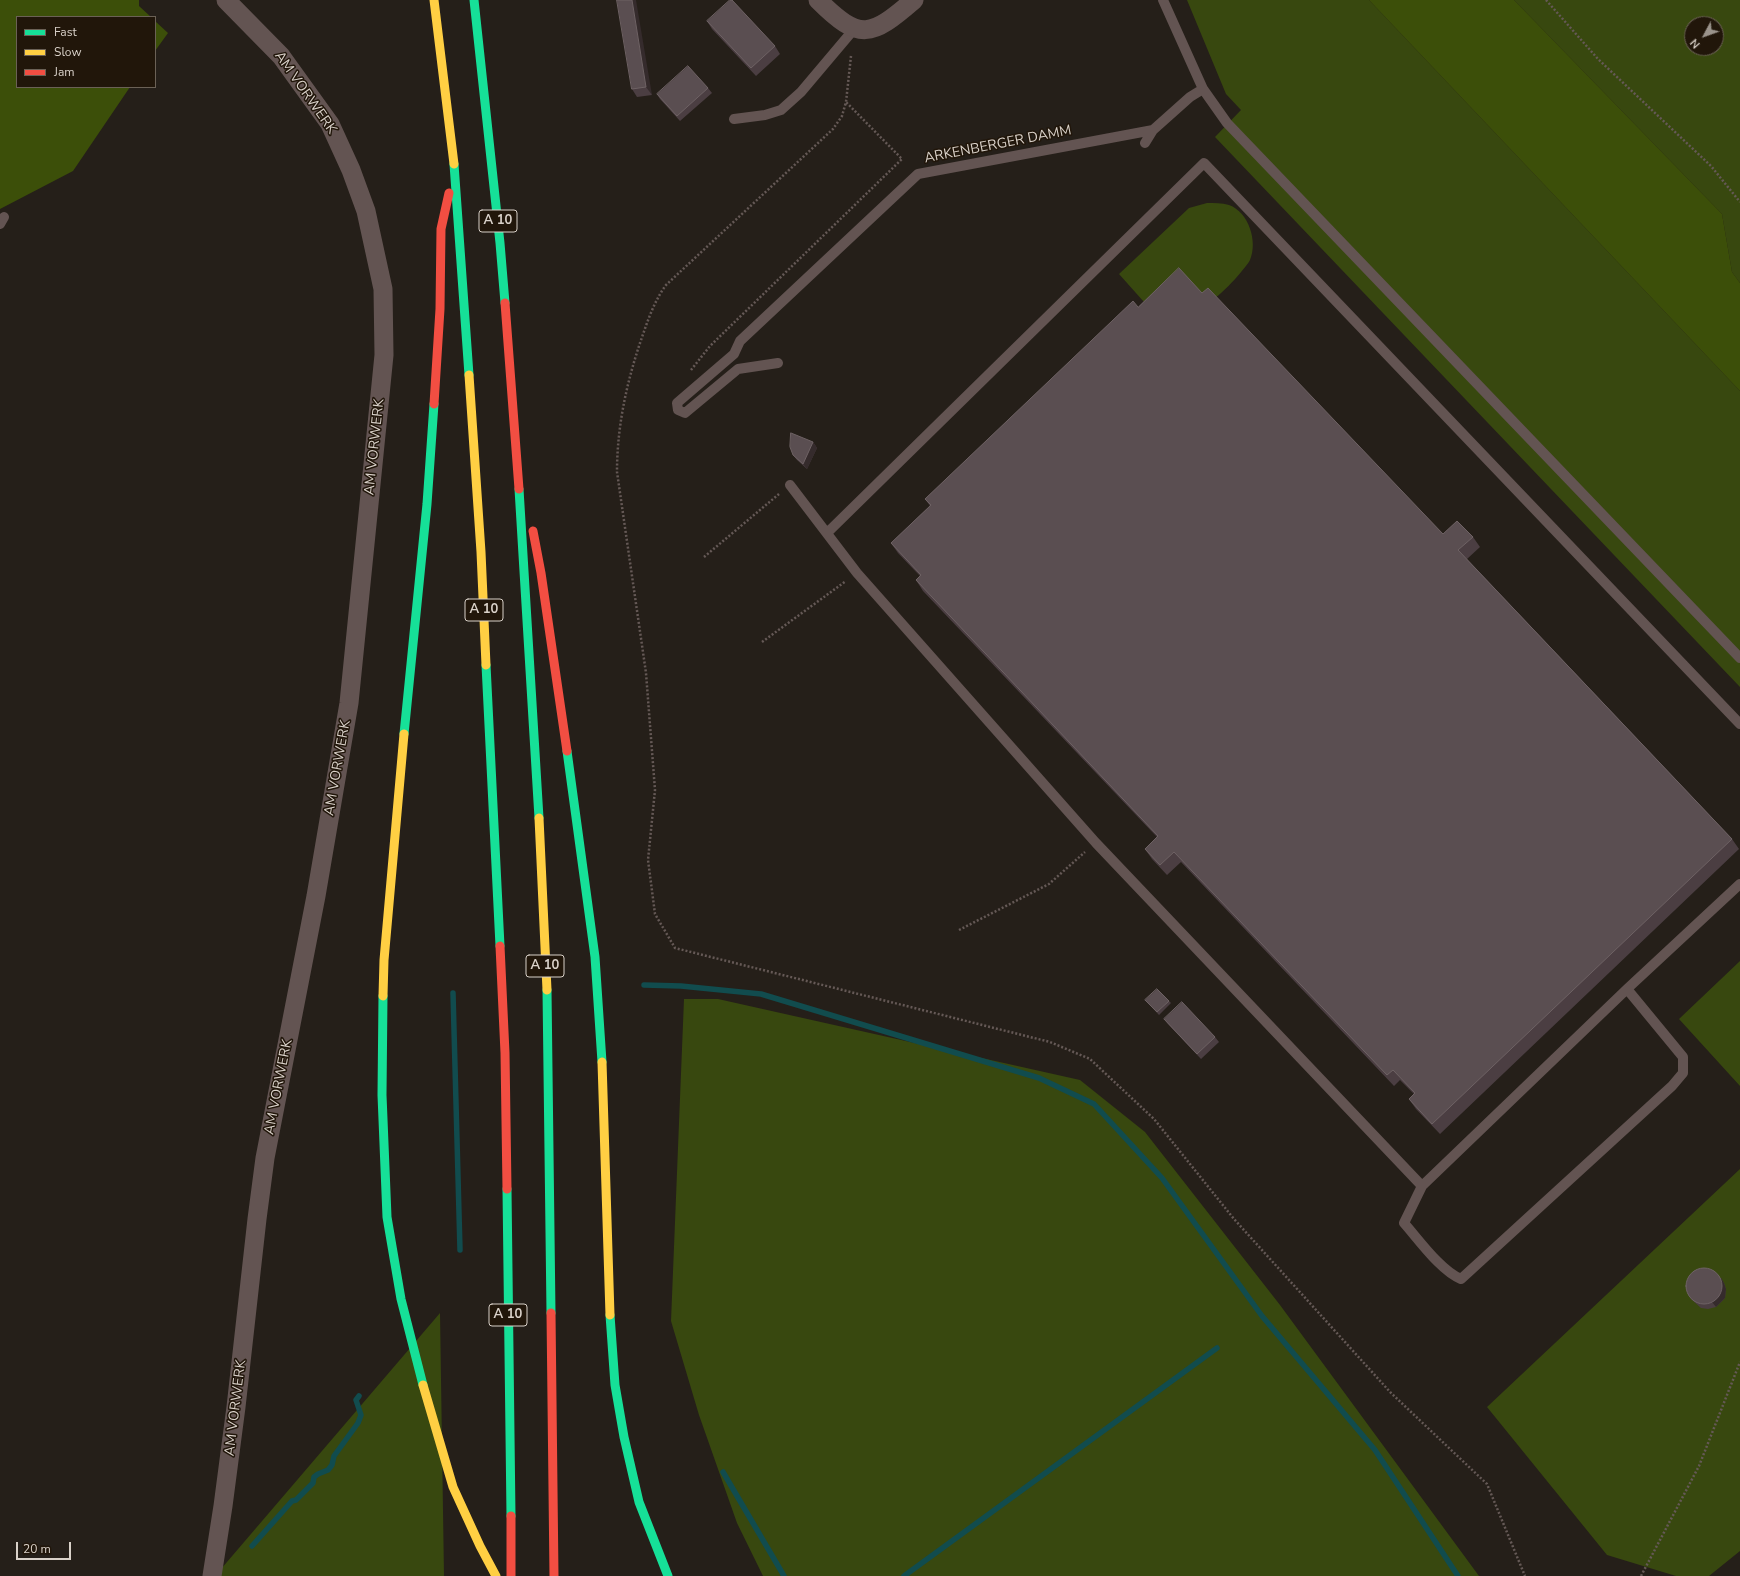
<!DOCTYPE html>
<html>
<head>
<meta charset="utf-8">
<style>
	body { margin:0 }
	#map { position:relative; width:1740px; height:1576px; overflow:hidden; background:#251f19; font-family:"Nunito Sans",sans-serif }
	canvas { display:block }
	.legend { position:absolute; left:16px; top:16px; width:140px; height:72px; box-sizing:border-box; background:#21160a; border:1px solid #6b6156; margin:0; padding:5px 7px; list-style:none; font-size:12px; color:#d9d1c9 }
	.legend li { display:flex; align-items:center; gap:8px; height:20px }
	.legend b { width:20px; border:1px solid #6b6156 }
	.north { position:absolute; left:1684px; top:16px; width:40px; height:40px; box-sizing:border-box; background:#21160a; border:1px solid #6b6156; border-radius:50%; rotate:229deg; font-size:11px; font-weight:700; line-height:16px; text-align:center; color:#d9d1c9 }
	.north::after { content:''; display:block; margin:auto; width:14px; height:18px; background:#9a938b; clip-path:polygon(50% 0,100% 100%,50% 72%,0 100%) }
	.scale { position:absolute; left:16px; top:1542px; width:55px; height:18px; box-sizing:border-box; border:2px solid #d9d1c9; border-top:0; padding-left:5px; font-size:12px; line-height:14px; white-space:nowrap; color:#d9d1c9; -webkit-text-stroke:3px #21160a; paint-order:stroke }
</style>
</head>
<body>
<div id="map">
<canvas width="1740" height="1576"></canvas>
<ul class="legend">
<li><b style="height:5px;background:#16e098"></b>Fast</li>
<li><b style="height:5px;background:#ffcf43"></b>Slow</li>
<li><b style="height:5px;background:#f24e42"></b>Jam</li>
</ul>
<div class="north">N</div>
<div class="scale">20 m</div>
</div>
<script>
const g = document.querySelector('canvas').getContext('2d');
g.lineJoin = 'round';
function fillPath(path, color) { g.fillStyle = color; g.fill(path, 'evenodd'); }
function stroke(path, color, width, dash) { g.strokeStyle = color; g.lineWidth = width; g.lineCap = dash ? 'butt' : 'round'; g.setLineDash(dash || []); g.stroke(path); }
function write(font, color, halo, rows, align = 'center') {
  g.font = font + ' "Nunito Sans",sans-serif'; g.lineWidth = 3; g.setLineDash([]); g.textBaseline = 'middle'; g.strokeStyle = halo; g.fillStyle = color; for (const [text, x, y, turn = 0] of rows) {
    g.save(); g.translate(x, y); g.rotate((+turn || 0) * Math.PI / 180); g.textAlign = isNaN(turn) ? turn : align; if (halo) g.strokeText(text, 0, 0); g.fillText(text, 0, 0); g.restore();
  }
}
fillPath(new Path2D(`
	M 1187,0 L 1369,0 L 1740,391 L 1740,687 L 1215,137 L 1241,110 L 1226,94 Z
	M 1514,0 L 1740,0 L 1740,283 L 1732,272 L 1722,214 ZM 1692,24 L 1716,24 L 1716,48 L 1692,48 Z
	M 1207,203 C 1214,203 1222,203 1229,205 C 1249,212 1258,242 1250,260 C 1246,268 1223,293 1215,298 C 1209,303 1162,309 1152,311 L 1119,274 L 1189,208 Z
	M 1740,961 L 1740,1086 L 1679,1019 Z
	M 684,999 L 718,999 L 1080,1080 L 1145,1132 L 1280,1305 L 1479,1576 L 763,1576 L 737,1523 L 699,1415 L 671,1321 Z
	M 1740,1169 L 1740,1551 L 1709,1576 L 1676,1576 L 1607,1555 L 1487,1407 Z
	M 440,1313 L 444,1576 L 215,1576 Z`), '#38480f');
fillPath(new Path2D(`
	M 0,0 L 139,0 L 139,6 L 151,17 L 17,17 L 17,87 L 130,87 L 73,171 L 0,209 Z
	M 1369,0 L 1514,0 L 1722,214 L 1732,272 L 1740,283 L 1740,391 Z
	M 155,21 L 168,33 L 155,51 Z`), '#3c4f09');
stroke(new Path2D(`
	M 644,985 L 681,986 L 761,994 L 1039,1078 L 1094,1104 L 1162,1178 L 1262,1316 L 1375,1450 L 1458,1576
	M 453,993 L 460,1250
	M 723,1472 L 784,1576
	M 252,1546 L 292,1501 L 296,1500 L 313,1483 L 314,1477 L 318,1474 L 328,1470 L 332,1465 L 334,1456 L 358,1423 L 361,1415 L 356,1400 L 359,1396
	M 904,1576 L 1217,1348`), '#114c4e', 5.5);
stroke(new Path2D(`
	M 1546,0 L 1598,59 L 1711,166 L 1740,202
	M 851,56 L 846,102 L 842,116 L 833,129 L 666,285 C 653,303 647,323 640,343 C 626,385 617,428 617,472 L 646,673 L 655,790 L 648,860 L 655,914 L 675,948 L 1050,1042 L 1090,1059 L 1154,1119 L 1234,1219 L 1391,1393 L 1487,1484 L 1525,1576
	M 691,370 L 710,346 L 902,159 L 846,102
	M 704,557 L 779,494
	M 762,642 L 846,581
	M 959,930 L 1049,884 L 1085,852
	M 1641,1576 L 1699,1466 L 1740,1362`), '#655956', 2.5, [2, 2]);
stroke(new Path2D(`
	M 1163,0 L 1203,89 L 1227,123 L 1740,658
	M 734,119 L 765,115 L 781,110 L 801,92 L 855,28
	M 1145,143 L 1153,130
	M 0,224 L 4,217
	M 778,363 L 738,369 L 685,413 L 678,410 L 677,403 L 734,354 L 740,341 L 918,174 L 1153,130 L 1190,97 L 1203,89
	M 790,485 L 857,573 L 1096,843 L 1422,1186 L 1627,989 L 1740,884
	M 827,533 L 1204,163 L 1740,724
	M 1422,1186 L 1404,1223 C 1419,1240 1441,1271 1461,1279 L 1672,1086 L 1683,1073 L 1683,1057 L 1627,989`), '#635452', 10);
stroke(new Path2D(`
	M 818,0 C 860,42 871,37 914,0
	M 212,1576 L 223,1506 L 236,1407 L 257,1219 L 265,1158 L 316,896 L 349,703 L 384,355 L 383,289 L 366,211 L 351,170 L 330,124 L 281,56 L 226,0`), '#635452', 19);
stroke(new Path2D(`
	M 474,0 L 500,243 L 505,303
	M 454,164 L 469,375
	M 519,489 L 539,818
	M 486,665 L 500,946
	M 404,734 L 427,504 L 434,404
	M 567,751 L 595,957 L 602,1062
	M 547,990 L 551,1313
	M 383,996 L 382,1095 L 387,1217 L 401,1299 L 423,1385
	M 507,1189 L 511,1516
	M 610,1315 L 615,1385 L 624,1437 L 639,1502 L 668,1576`), '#16e098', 9);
stroke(new Path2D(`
	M 434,0 L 454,164
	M 469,375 L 481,552 L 486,665
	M 539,818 L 547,990
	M 383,996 L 384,960 L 404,734
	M 602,1062 L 610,1315
	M 423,1385 L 453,1487 L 480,1546 L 496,1576`), '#ffcf43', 9);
stroke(new Path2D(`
	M 505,303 L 519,489
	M 434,404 L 440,309 L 441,229 L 449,193
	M 533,531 L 541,573 L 567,751
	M 500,946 L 505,1053 L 507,1189
	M 551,1313 L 554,1576
	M 511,1516 L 511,1576`), '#f24e42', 9);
fillPath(new Path2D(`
	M 617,0 L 652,95 L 637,97 L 632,89 Z
	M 707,21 L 775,46 L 780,54 L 756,76 L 712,29 Z
	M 708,88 L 712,93 L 680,121 L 660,99 L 657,94 Z
	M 1202,293 L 1443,534 L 1473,537 L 1480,547 L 1467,559 L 1732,839 L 1739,849 L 1440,1134 L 1416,1109 L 1409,1099 L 1414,1094 L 1400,1080 L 1394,1086 L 1181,862 L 1167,875 L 1152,859 L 1145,849 L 1157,837 L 923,591 L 916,580 L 920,576 L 898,553 L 891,543 L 930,506 L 925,499 L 1138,307 Z
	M 813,442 L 817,448 L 807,469 L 797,460 L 793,455 Z
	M 1145,1000 L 1169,1001 L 1171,1003 L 1159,1015 Z
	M 1164,1019 L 1215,1037 L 1219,1042 L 1201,1059 L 1168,1024 Z
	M 1721,1278 L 1724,1283 L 1726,1289 L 1725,1298 L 1716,1307 L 1708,1309 L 1701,1308 L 1691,1299 L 1688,1293 Z`), '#4b3e42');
fillPath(new Path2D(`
	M 632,0 L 636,0 L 652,95 L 646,87 Z
	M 813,442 L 817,448 L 807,469 L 803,464 Z
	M 1721,1278 L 1724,1283 L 1726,1289 L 1725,1298 L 1716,1307 L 1712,1302 Z`), '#352b2c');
const building = new Path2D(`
	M 617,0 L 632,0 L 646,87 L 632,89 Z
	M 730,0 L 732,0 L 775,46 L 751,68 L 707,21 Z
	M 688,66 L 708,88 L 677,116 L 657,94 Z
	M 1179,268 L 1202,293 L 1208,288 L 1443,534 L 1457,521 L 1473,537 L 1458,550 L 1732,839 L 1432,1124 L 1409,1099 L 1415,1093 L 1393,1070 L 1387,1075 L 1174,852 L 1160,865 L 1145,849 L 1158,836 L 916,580 L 921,575 L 891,543 L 931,505 L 925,499 L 1133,301 L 1138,307 Z
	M 791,433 L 813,442 L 803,464 L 793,455 L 790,447 Z
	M 1157,989 L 1169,1001 L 1157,1012 L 1145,1000 Z
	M 1182,1002 L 1215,1037 L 1197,1054 L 1164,1019 Z
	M1686 1286a18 18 0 1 1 36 0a18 18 0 1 1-36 0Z`);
fillPath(building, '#5a4e51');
stroke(building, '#6e6264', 1);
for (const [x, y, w] of [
	[498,221,38],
	[484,610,38],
	[545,966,38],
	[508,1315,38]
]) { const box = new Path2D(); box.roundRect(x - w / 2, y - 11, w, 22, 3); g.fillStyle = '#21160a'; g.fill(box); stroke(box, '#d9d1c9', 1); }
write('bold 13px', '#d9d1c9', null, [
	["A 10",498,221],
	["A 10",484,610],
	["A 10",545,966],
	["A 10",508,1315]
]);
write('14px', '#d9d1c9', '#21160a', [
	["AM VORWERK",305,93,55],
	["ARKENBERGER DAMM",998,145,-11],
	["AM VORWERK",375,447,-84],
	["AM VORWERK",338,768,-80],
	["AM VORWERK",279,1087,-79],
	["AM VORWERK",236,1408,-83]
]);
</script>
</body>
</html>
